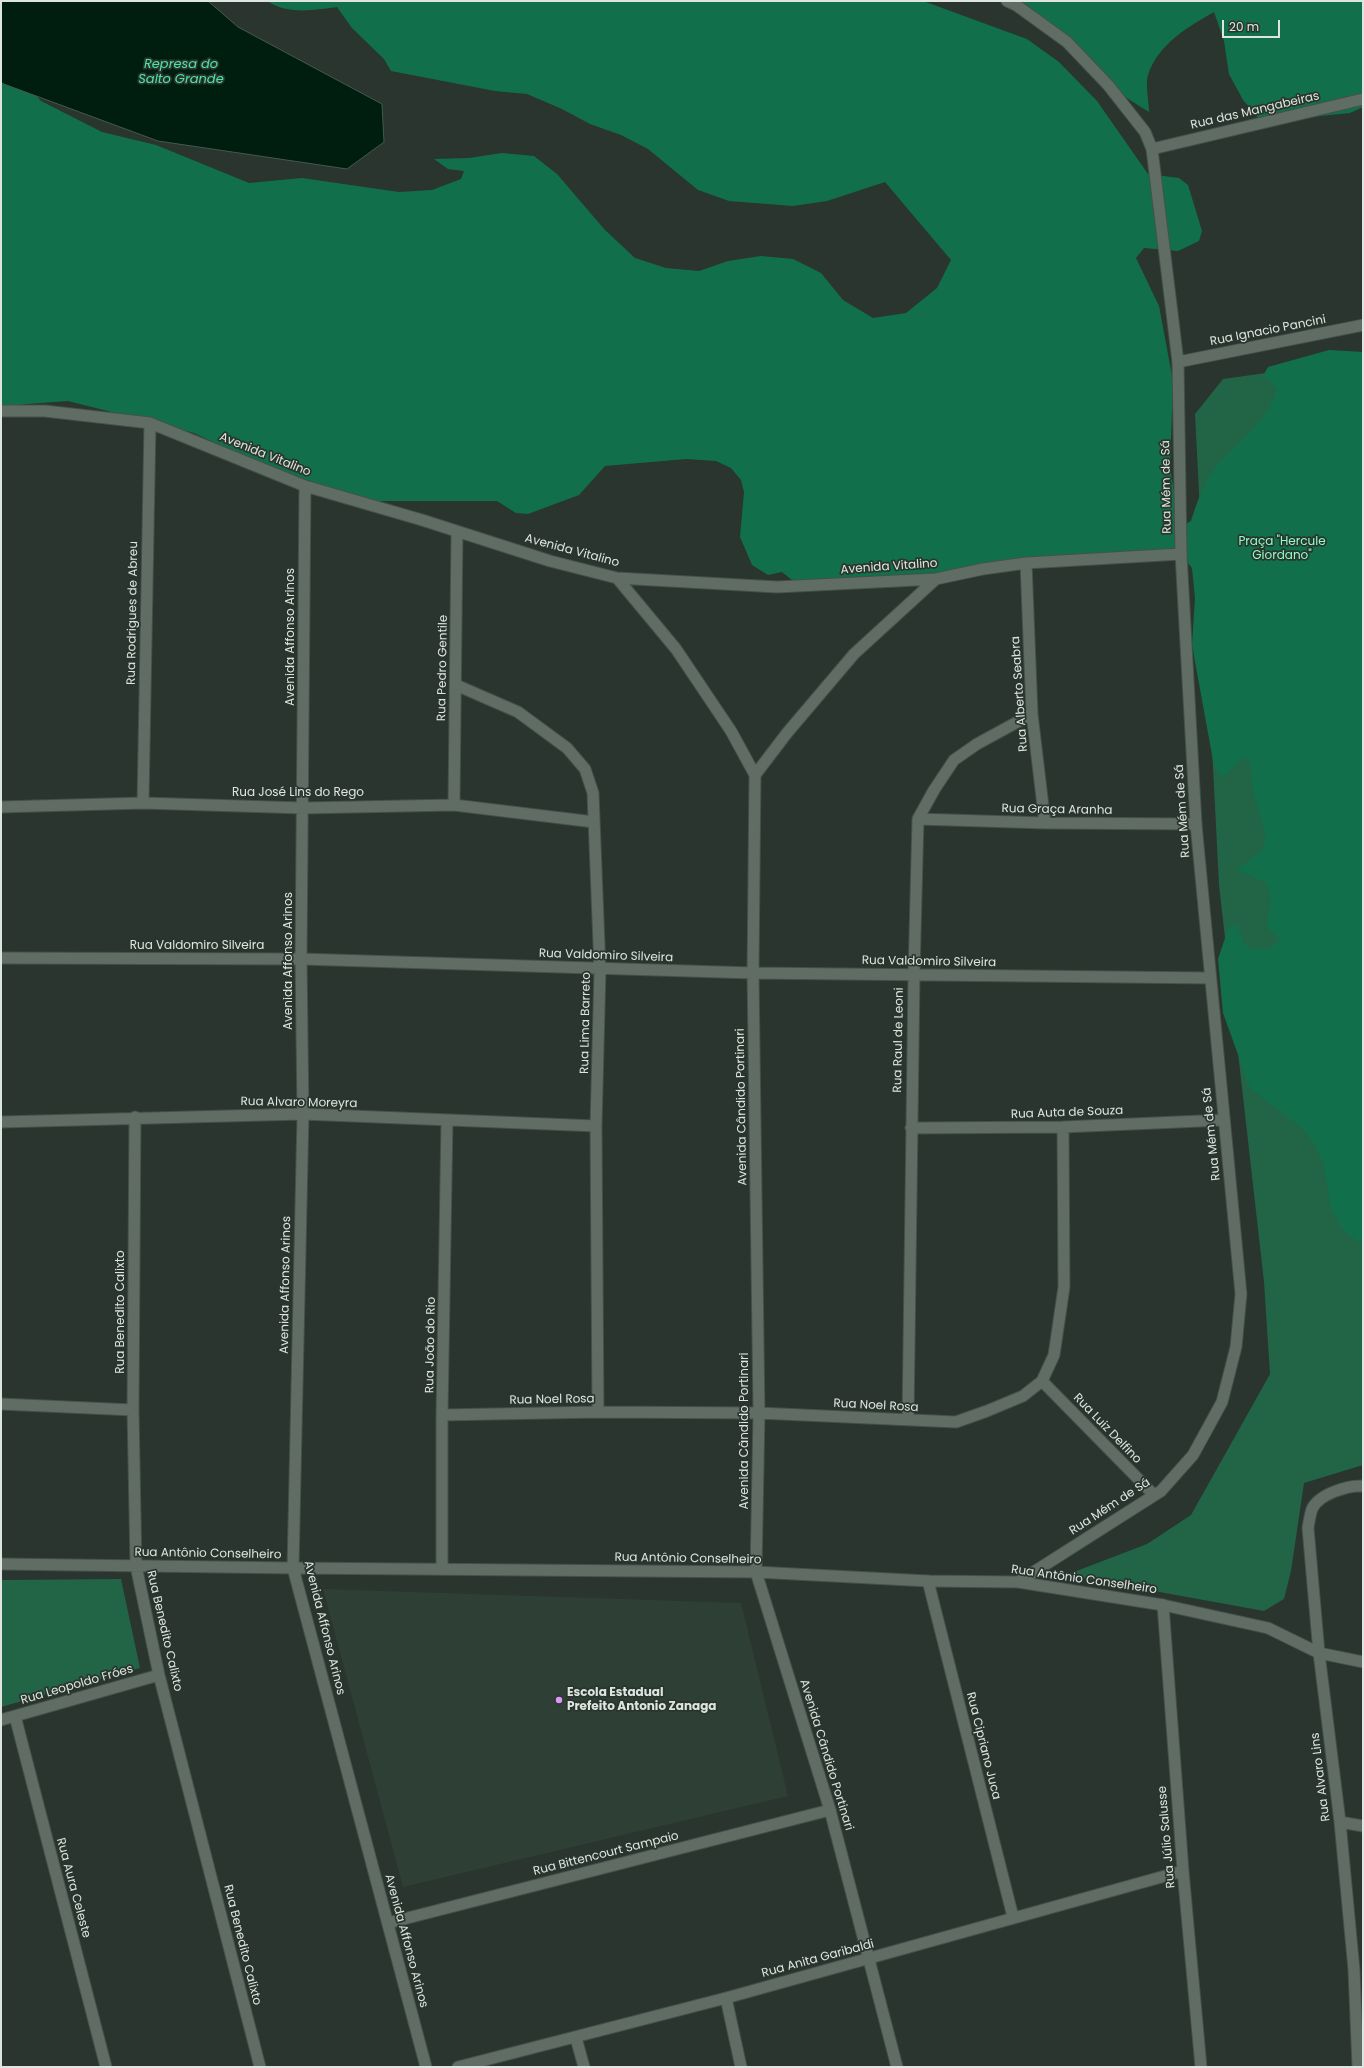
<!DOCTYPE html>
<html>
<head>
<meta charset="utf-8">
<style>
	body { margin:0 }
	#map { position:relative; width:1364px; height:2068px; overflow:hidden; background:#29352e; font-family:Poppins,sans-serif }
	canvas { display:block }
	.frame { position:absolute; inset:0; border:2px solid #dee5e1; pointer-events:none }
	.scale { position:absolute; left:1222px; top:20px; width:58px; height:18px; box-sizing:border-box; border:2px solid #dee5e1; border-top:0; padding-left:5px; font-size:12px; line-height:14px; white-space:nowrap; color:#dee5e1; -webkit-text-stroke:3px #29352e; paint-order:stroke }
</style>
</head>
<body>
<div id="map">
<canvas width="1364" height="2068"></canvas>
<div class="frame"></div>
<div class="scale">20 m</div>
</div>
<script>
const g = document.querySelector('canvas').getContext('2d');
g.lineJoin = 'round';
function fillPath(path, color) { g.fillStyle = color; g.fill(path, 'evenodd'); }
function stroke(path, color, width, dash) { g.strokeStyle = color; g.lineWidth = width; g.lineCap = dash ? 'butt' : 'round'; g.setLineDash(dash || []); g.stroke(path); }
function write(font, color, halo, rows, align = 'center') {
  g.font = font + ' Poppins,sans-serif'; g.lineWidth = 3.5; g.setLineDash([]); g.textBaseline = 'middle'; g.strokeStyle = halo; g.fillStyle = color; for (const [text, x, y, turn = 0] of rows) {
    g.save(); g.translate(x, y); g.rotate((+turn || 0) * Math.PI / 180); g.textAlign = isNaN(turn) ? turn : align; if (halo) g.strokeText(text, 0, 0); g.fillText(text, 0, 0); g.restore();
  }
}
fillPath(new Path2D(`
	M 323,1589 L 741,1603 L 788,1796 L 403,1887 Z`), '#2e4036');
fillPath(new Path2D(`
	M 1330,364 L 1363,539 L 1363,1465 L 1304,1483 L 1291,1571 L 1284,1599 L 1264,1611 L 1066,1575 L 1147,1544 L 1191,1515 L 1270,1374 L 1264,1282 L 1219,885 L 1195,414 L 1223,379 Z
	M 121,1579 L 140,1668 L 1,1707 L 1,1580 Z`), '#226446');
fillPath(new Path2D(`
	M 267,1 L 923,1 L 1027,39 L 1059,62 L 1097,101 L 1148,174 L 1179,178 L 1188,185 L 1202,231 L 1199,241 L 1178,251 L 1144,248 L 1136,258 L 1159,306 L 1173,381 L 1170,467 L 1178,518 L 1184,525 L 1191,521 C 1197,502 1203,485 1215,468 C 1236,441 1268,424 1277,389 L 1264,374 L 1268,367 L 1329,350 L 1363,352 L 1363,1241 L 1357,1241 L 1343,1230 L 1331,1208 L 1324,1165 L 1316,1146 L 1303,1129 L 1250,1088 L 1223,1013 L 1218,959 L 1229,926 L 1237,925 L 1244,944 L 1251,949 L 1270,948 L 1280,941 L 1267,927 L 1271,899 L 1267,883 L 1237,870 L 1262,850 L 1266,838 L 1253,789 L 1250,761 L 1243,758 L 1222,778 L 1214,766 L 1192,645 L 1195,598 L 1192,568 L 1186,561 L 1104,556 L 1019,565 L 904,587 L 817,590 L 797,584 L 782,572 L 768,575 L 752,565 L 740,537 L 744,492 L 741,480 L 731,468 L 716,461 L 686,459 L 605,466 L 579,495 L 528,514 L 516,513 L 497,501 L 366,501 L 254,461 L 194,433 L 68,401 L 26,404 L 1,409 L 1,67 L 11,70 L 41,101 L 102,132 L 156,145 L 249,183 L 302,178 L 399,192 L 432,190 L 461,179 L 464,171 L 448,169 L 434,159 L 469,158 L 502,153 L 534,156 L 557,174 L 605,230 L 635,258 L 666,268 L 699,271 L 728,261 L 761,256 L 793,259 L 821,273 L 843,300 L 873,318 L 906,313 L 937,288 L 951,260 L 885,182 L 827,201 L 793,206 L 729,201 L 698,190 L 648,149 L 621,135 L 590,124 L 562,109 L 527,94 L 495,91 L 391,71 L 384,59 L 352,28 L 337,7 C 313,10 289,15 267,1 Z
	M 1010,1 L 1363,1 L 1363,107 L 1350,113 L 1291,119 L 1265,126 L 1243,100 L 1229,74 L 1224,41 L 1214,12 C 1188,27 1158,44 1148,75 C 1145,85 1149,101 1149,112 L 1125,97 L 1067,41 Z`), '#11704b');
const water = new Path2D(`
	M 1,1 L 208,1 L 238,27 L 382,104 L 384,142 L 347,169 L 158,141 L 1,83 Z`);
fillPath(water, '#001e0f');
stroke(water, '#435a4e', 1);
const minor = new Path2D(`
	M 1152,149 L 1363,99
	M 1178,362 L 1363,325
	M 1,411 L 45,411 L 150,423 L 305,486 L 422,520 L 550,561 L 617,578 L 777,587 L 936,579 L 983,569 L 1026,563 L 1181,554
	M 1026,563 L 1032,714 L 1045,823
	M 617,578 L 676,649 L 731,731 L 755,775 L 753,973 L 759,1413 L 756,1572
	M 456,685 L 518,712 L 567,748 L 585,769 L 593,793 L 600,970 L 596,1126 L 598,1412
	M 755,775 L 787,733 L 854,654 L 936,579
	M 143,803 L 150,423
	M 454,805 L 457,532
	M 1,807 L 143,803 L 303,808 L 454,805 L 594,822
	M 918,819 L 1045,823 L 1196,824
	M 1,958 L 301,959 L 753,973 L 1210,978
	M 135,1117 L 133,1410 L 136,1566 L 159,1675 L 260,2067
	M 1,1122 L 303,1114 L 596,1126
	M 911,1128 L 1063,1127 L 1224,1120
	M 1042,1381 L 1154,1495
	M 1,1404 L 133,1410
	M 442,1415 L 598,1412 L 759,1413 L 956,1422 L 987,1411 L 1023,1396 L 1042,1381 L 1054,1355 L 1064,1287 L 1063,1127
	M 908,1420 L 914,974 L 918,819 L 934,790 L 954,760 L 977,744 L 1032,714
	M 1,1564 L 293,1568 L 303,1114 L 301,959 L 305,486
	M 442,1569 L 442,1415 L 447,1120
	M 928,1581 L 1013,1917
	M 1163,1605 L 1183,1871 L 1201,2067
	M 15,1716 L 106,2067
	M 1,1720 L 159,1675
	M 1340,1822 L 1363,1826
	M 388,1923 L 830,1810
	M 726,1998 L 741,2067
	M 576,2038 L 584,2067
	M 458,2067 L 726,1998 L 1183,1871
	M 1358,2067 L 1354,1970 L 1340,1822 L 1319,1653 L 1308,1528 C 1309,1522 1310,1515 1312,1509 C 1319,1494 1348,1485 1363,1486`);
const tertiary = new Path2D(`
	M 1007,1 L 1016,5 L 1067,42 L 1108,85 L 1145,132 L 1152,149 L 1178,362 L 1181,554 L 1196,824 L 1241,1294 L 1236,1347 L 1222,1402 L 1193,1455 L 1161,1491 L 1018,1582
	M 756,1572 L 830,1810 L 897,2067
	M 426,2067 L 293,1568 L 756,1572 L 928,1581 L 1018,1582 L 1163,1605 L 1268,1628 L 1319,1653 L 1363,1662`);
stroke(minor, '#46504b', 13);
stroke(tertiary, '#46504b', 13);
stroke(minor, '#606d65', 11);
stroke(tertiary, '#606d65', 11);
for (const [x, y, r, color] of [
	[559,1700,4,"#db99f5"]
]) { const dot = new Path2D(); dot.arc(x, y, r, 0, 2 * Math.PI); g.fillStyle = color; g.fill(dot); stroke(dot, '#29352e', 1.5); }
write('12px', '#dee5e1', '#29352e', [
	["Rua das Mangabeiras",1255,111,-13],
	["Rua Ignacio Pancini",1268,331,-11],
	["Avenida Vitalino",265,455,22],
	["Rua Mém de Sá",1167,487,-91],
	["Avenida Vitalino",572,551,15],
	["Avenida Vitalino",889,567,-4],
	["Rua Rodrigues de Abreu",133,613,-89],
	["Avenida Affonso Arinos",291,637,-90],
	["Rua Pedro Gentile",443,668,-89],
	["Rua Alberto Seabra",1020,694,-94],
	["Rua José Lins do Rego",298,793],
	["Rua Graça Aranha",1057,810,1],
	["Rua Mém de Sá",1183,811,-94],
	["Rua Valdomiro Silveira",197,946],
	["Rua Valdomiro Silveira",606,956,2],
	["Avenida Affonso Arinos",289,961,-90],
	["Rua Valdomiro Silveira",929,962,1],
	["Rua Lima Barreto",586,1023,-89],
	["Rua Raul de Leoni",899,1040,-89],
	["Rua Alvaro Moreyra",299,1103,1],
	["Avenida Cândido Portinari",742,1107,-91],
	["Rua Auta de Souza",1067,1113,-2],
	["Rua Mém de Sá",1212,1134,-96],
	["Avenida Affonso Arinos",286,1285,-89],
	["Rua Benedito Calixto",121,1312,-90],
	["Rua João do Rio",431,1345,-89],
	["Rua Noel Rosa",552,1400,-1],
	["Rua Noel Rosa",876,1406,3],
	["Rua Luiz Delfino",1107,1429,46],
	["Avenida Cândido Portinari",745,1431,-90],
	["Rua Mém de Sá",1110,1507,-33],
	["Rua Antônio Conselheiro",208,1554,1],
	["Rua Antônio Conselheiro",688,1559,1],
	["Rua Antônio Conselheiro",1084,1580,8],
	["Avenida Affonso Arinos",324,1628,76],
	["Rua Benedito Calixto",164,1631,77],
	["Rua Leopoldo Fróes",77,1685,-16],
	["Rua Cipriano Juca",983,1746,76],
	["Avenida Cândido Portinari",826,1755,73],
	["Rua Alvaro Lins",1321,1777,-97],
	["Rua Júlio Salusse",1167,1837,-95],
	["Rua Bittencourt Sampaio",606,1854,-14],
	["Rua Aura Celeste",73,1888,75],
	["Avenida Affonso Arinos",406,1941,75],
	["Rua Benedito Calixto",242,1945,76],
	["Rua Anita Garibaldi",818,1959,-15]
]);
write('12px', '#90fdc6', '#29352e', [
	["Praça \"Hercule",1282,542],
	["Giordano\"",1282,556]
]);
write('bold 12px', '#dee5e1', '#29352e', [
	["Escola Estadual",567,1693],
	["Prefeito Antonio Zanaga",567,1707]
], 'left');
write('italic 13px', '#4ce4a2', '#29352e', [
	["Represa do",181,65],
	["Salto Grande",181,80]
]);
</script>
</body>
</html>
